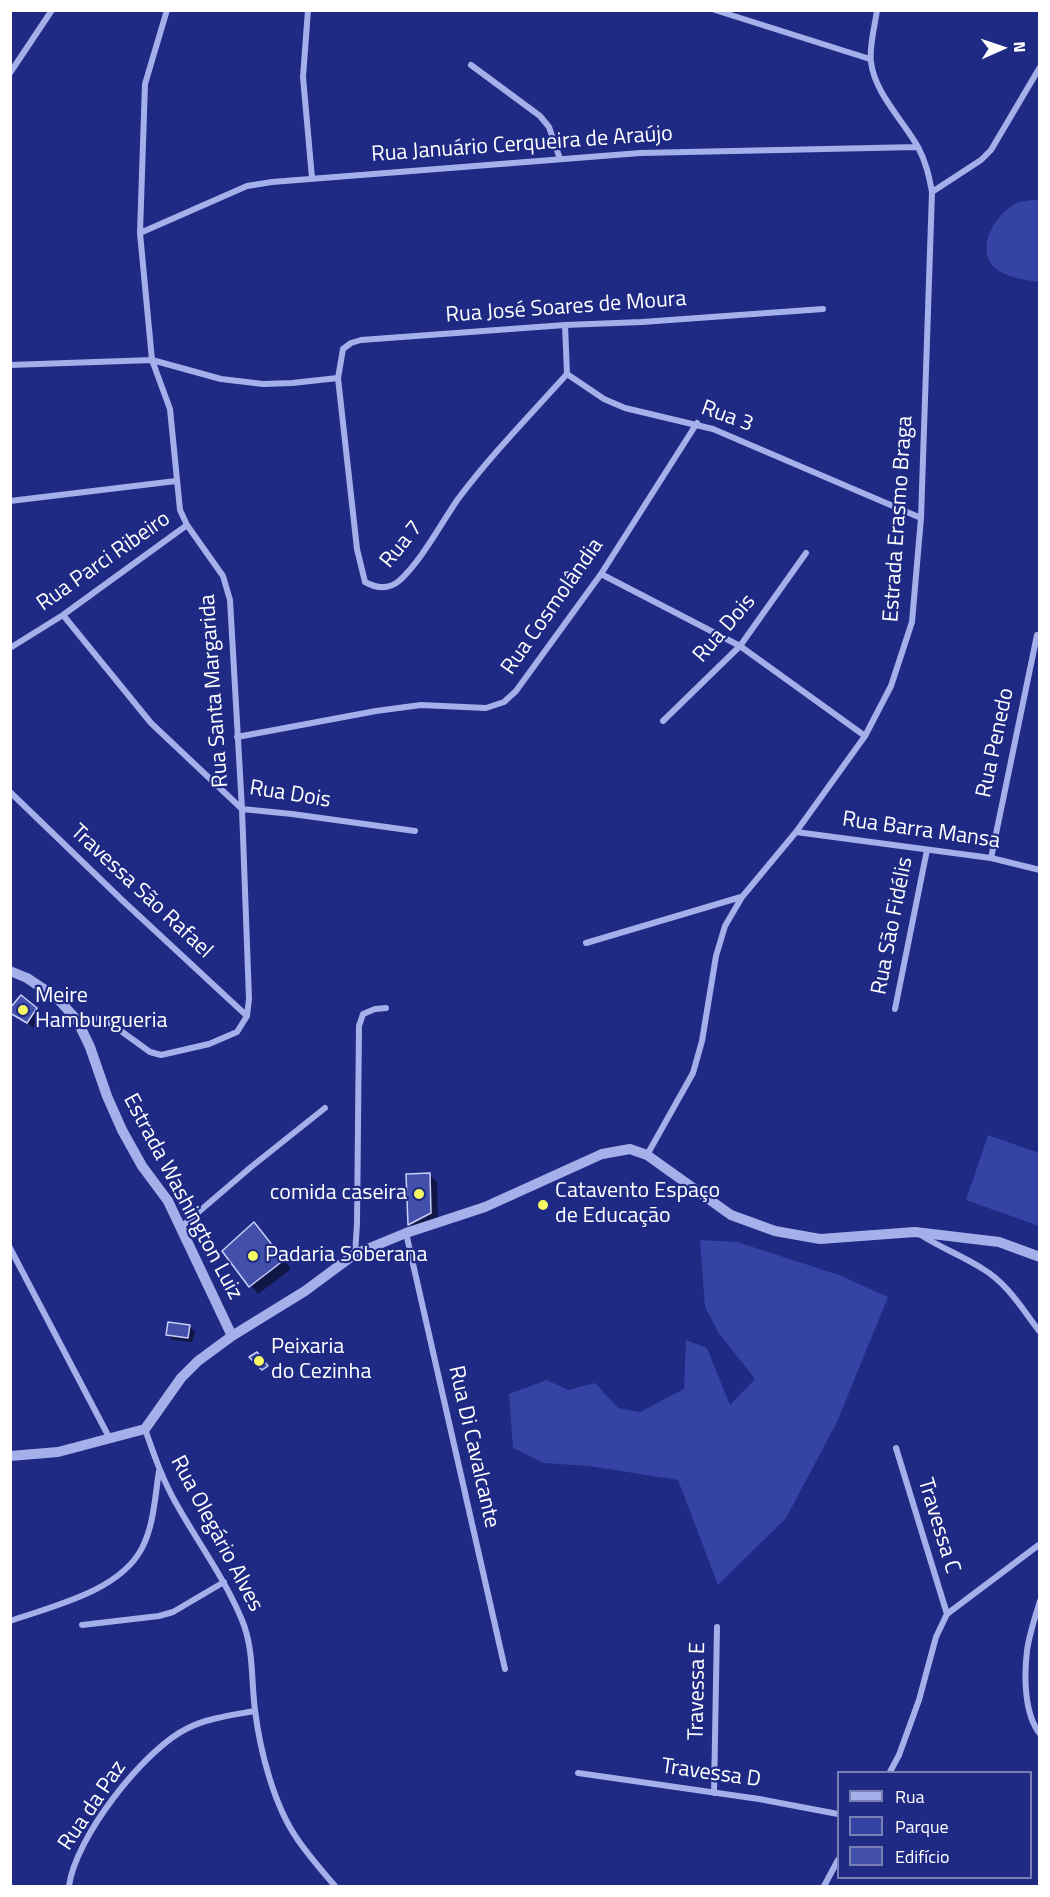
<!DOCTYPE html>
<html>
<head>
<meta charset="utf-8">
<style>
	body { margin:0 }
	#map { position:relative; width:1050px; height:1897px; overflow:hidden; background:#1e2a84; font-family:"Titillium Web",sans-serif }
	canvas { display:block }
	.frame { position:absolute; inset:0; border:12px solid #fff; pointer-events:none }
	.legend { position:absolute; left:837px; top:1771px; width:195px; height:108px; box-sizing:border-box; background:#1e2a84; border:2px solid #787fb5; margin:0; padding:8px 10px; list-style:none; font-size:18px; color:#fff }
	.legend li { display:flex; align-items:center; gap:12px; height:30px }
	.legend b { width:30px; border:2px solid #787fb5 }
	.north { position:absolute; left:972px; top:18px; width:60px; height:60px; -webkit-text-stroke:4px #1e2a84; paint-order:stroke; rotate:87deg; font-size:16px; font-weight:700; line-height:24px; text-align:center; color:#fff }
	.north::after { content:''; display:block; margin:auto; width:21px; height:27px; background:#fff; clip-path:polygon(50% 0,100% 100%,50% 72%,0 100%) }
</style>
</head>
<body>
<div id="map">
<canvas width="1050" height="1897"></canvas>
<div class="frame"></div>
<ul class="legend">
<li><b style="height:8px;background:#a5afea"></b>Rua</li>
<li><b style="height:16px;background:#3543a4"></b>Parque</li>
<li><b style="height:16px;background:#4250ab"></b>Edifício</li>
</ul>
<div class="north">N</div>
</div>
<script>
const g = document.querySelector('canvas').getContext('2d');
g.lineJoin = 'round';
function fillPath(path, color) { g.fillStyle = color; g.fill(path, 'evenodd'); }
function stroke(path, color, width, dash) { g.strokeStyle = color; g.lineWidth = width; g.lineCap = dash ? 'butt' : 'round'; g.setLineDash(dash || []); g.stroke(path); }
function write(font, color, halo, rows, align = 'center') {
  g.font = font + ' "Titillium Web",sans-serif'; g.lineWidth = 4.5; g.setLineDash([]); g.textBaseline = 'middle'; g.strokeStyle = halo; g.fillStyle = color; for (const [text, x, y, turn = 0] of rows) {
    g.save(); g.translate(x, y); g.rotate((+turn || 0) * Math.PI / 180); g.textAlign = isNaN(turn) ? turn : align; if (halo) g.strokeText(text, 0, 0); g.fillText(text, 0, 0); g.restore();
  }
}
fillPath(new Path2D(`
	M 1039,199 L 1040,199 L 1039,282 C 1027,280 1010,278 999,271 C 972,253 994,214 1017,203 C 1023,200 1032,201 1039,199 Z
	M 988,1135 L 1039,1153 L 1039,1226 L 966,1200 Z
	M 700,1240 L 737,1242 L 839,1275 L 888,1297 L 837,1422 L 786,1518 L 718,1585 L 678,1480 L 589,1466 L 544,1463 L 513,1448 L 509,1394 L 547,1380 L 568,1390 L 595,1383 L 618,1408 L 640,1412 L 684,1389 L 686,1340 L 707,1348 L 730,1405 L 755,1379 L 718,1332 L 705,1307 Z`), '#3543a4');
fillPath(new Path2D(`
	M 36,1009 L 41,1014 L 33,1027 L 10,1012 Z
	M 429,1174 L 437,1182 L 438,1221 L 417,1231 L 409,1224 Z
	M 254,1224 L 291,1269 L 258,1294 L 224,1251 Z
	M 190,1327 L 195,1332 L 192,1342 L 173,1340 L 168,1335 Z`), '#0007');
const building = new Path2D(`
	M 21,995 L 37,1008 L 27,1023 L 10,1013 L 10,1008 Z
	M 430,1173 L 431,1213 L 408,1225 L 406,1174 Z
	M 254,1222 L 284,1260 L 249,1287 L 222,1251 Z
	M 168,1322 L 190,1325 L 188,1338 L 166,1335 Z
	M 257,1352 L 268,1366 L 262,1370 L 249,1357 Z`);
fillPath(building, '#4250ab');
stroke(building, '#cad0f7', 1.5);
stroke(new Path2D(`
	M 308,10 L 303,77 L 312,178
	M 715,10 L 870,59
	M 471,65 L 540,116 L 549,127 L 560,159
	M 10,73 L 52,10
	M 932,192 L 981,160 L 991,150 L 1040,67
	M 140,233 L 247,186 L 272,182 L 640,153 L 918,147
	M 565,325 L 567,374 L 604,399 L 625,408 L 713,429 L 921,518
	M 10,365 L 152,360 L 221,379 L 263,384 L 292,383 L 338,378
	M 567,374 C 530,415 491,455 458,499 C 440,525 422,560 399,581 C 388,590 376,588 365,582 L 357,549 L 338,378 L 343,349 L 351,343 L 361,340 L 565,325 L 642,322 L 823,309
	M 10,501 L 176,481
	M 601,574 L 740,646 L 865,736
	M 63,615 L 151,723 L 242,809 L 292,814 L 415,831
	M 10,648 L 63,615 L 187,525
	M 663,721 L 740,646 L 806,553
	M 237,737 L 376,711 L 421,705 L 486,708 L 504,702 L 516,691 L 601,574 L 697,423
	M 10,792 L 122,900 L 247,1016
	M 796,832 L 991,858 L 1040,870
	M 991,858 L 1037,635
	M 586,943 L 741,897
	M 895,1009 L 927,850
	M 77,1020 L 103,1018 L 150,1052 L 161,1055 L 209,1044 L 237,1032 L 247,1016 L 249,999 L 242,809 L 230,600 L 223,576 L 187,525 L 180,510 L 170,409 L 152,360 L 140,233 L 145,84 L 167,10
	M 647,1155 L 693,1073 L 702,1041 L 716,956 L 725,926 L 742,897 L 796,832 L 865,736 L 891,686 L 912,622 L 921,518 L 932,192 C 929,176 926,162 918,147 C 903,120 875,94 871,62 C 869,46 875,26 877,10
	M 181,1227 L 251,1167 L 325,1108
	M 406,1233 L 505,1669
	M 921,1235 C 941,1248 963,1256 983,1269 C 1007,1283 1023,1310 1040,1332
	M 10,1248 L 110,1439
	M 355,1254 L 357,1224 L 359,1026 L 363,1014 L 375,1009 L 386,1008
	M 145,1429 C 154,1455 163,1481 177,1505 C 199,1544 225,1579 242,1620 C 254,1649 251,1680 255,1710 C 260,1751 274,1806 298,1840 C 309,1856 322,1871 335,1886
	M 896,1448 L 947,1614
	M 1040,1601 C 1035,1617 1029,1635 1027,1651 C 1024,1676 1024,1714 1040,1734
	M 10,1621 C 53,1606 120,1591 142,1548 C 154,1525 155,1496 159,1471
	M 82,1625 L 159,1616 L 173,1612 L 224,1582
	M 890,1772 L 899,1755 L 919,1700 L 936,1637 L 947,1614 L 1040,1544
	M 578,1773 L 759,1799 L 838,1814
	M 714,1793 L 717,1627
	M 69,1886 C 75,1838 144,1749 188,1728 C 208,1718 233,1715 255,1711
	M 824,1886 L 838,1860`), '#a5afea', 6);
stroke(new Path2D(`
	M 10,971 L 27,978 L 57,998 L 77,1020 L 90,1047 L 107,1096 L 122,1130 L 142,1166 L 168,1201 L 232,1336
	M 10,1456 L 58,1452 L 145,1429 L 181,1378 L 198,1361 L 232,1336 L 305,1291 L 355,1254 L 406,1233 L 485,1207 L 602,1154 L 630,1149 L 647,1155 L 731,1215 L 775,1231 L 820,1239 L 915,1232 L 999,1242 L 1040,1257`), '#a5afea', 10);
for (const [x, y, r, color] of [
	[23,1010,6,"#f5f964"],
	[419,1194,6,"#f5f964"],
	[543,1205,6,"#f5f964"],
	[253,1256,6,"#f5f964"],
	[259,1361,6,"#f5f964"]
]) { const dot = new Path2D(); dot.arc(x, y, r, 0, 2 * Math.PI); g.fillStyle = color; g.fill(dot); stroke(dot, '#1e2a84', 2); }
write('22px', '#fff', '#1e2a84', [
	["Rua Januário Cerqueira de Araújo",522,145,-4],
	["Rua José Soares de Moura",566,308,-4],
	["Rua 3",727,417,20],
	["Estrada Erasmo Braga",899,519,-86],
	["Rua 7",402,545,-51],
	["Rua Parci Ribeiro",104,562,-35],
	["Rua Cosmolândia",553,607,-55],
	["Rua Dois",725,629,-49],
	["Rua Santa Margarida",215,691,-94],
	["Rua Penedo",996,743,-78],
	["Rua Dois",290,795,9],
	["Rua Barra Mansa",921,831,8],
	["Travessa São Rafael",141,892,43],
	["Rua São Fidélis",893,926,-79],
	["Estrada Washington Luiz",182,1197,62],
	["Rua Di Cavalcante",473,1447,77],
	["Travessa C",938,1526,73],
	["Rua Olegário Alves",216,1534,62],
	["Travessa E",698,1691,-89],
	["Travessa D",711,1774,8],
	["Rua da Paz",93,1806,-56]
]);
write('22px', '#fff', '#1e2a84', [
	["Meire",35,997],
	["Hamburgueria",35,1022],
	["Catavento Espaço",555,1192],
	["de Educação",555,1217],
	["comida caseira",407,1194,"right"],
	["Padaria Soberana",265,1256],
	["Peixaria",271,1348],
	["do Cezinha",271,1373]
], 'left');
</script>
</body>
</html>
